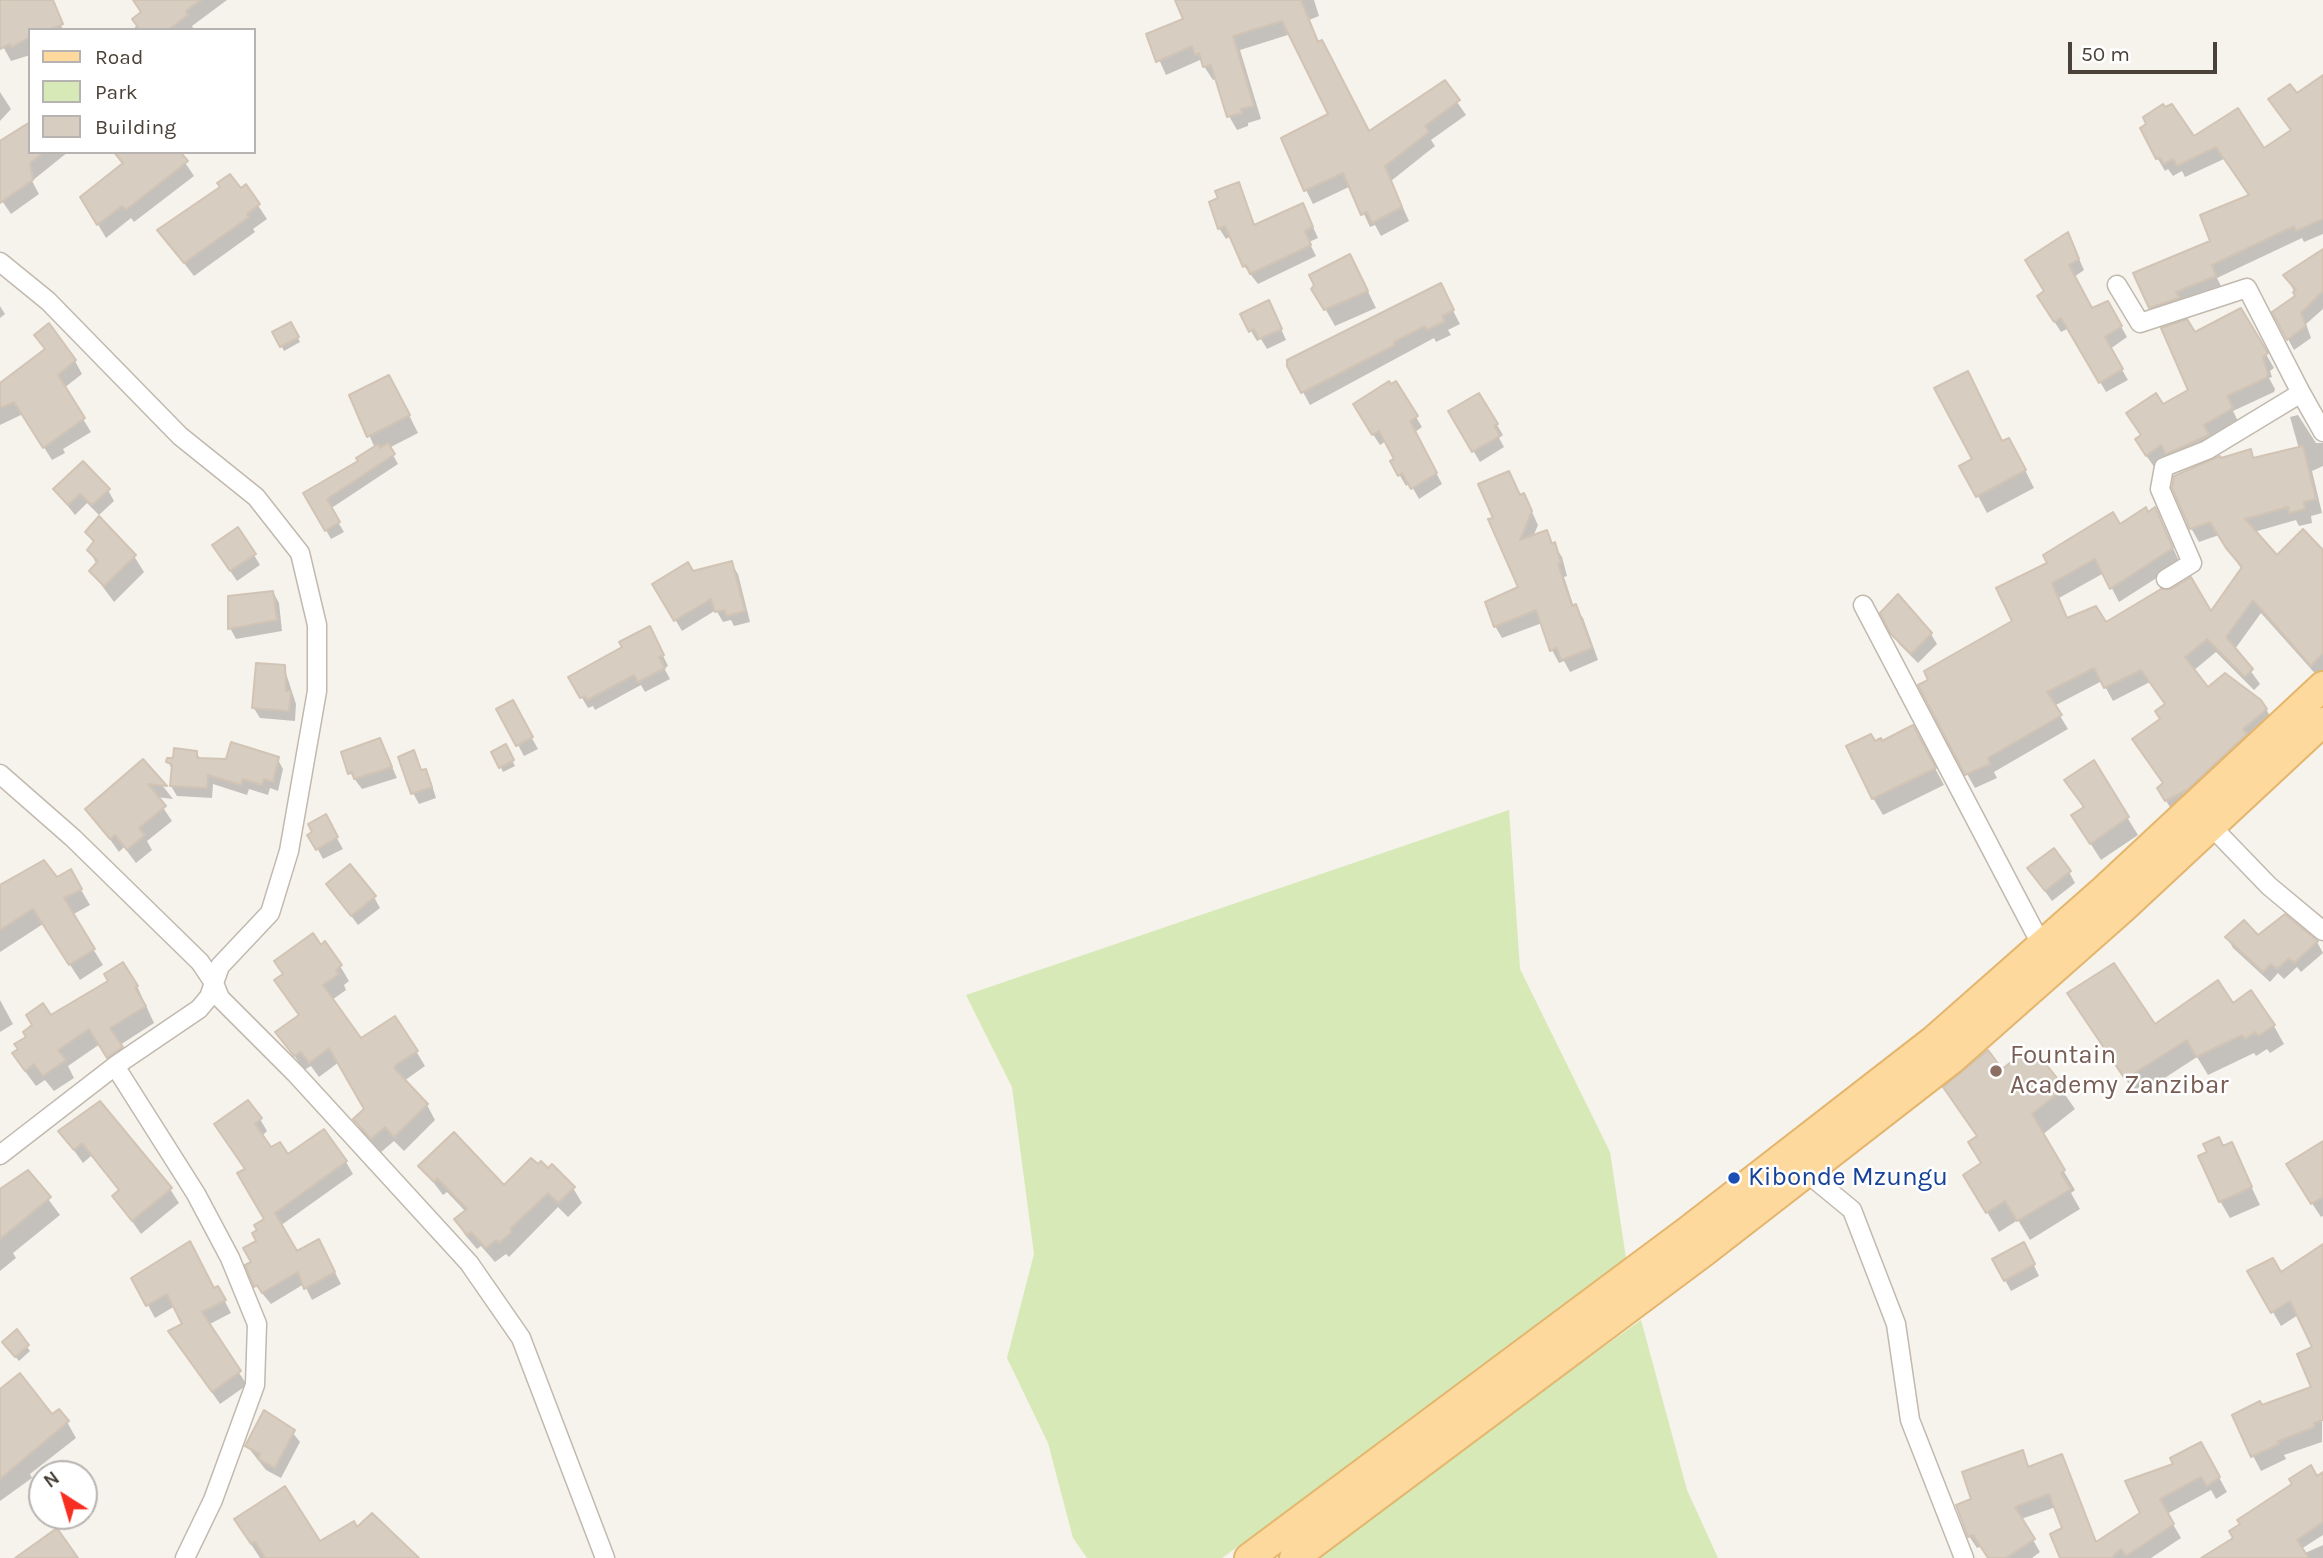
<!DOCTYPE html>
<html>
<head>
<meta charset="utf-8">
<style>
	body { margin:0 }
	#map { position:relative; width:2323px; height:1558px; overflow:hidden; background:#f6f2ec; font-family:Karla,sans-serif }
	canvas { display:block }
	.legend { position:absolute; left:28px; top:28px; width:228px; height:126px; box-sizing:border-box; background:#fff; border:2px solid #b7b3b0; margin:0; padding:9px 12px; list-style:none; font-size:21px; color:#4a4239 }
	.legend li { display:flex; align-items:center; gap:14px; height:35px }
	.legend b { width:35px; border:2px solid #b7b3b0 }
	.north { position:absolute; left:28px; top:1460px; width:70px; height:70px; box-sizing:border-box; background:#fff; border:2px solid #b7b3b0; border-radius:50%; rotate:323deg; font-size:19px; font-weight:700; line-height:28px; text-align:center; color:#4a4239 }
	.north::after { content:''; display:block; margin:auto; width:24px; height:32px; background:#f82e21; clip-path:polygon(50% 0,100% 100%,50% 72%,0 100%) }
	.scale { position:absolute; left:2068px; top:42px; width:149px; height:32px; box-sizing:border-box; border:4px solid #4a4239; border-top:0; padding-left:9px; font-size:21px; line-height:24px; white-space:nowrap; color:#4a4239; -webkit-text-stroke:5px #fff; paint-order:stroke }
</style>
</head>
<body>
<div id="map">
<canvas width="2323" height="1558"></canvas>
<ul class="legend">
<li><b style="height:9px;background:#fdd99d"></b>Road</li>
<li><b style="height:19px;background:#d6e9b6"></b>Park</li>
<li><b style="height:19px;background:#d7cdc1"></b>Building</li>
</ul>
<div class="north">N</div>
<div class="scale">50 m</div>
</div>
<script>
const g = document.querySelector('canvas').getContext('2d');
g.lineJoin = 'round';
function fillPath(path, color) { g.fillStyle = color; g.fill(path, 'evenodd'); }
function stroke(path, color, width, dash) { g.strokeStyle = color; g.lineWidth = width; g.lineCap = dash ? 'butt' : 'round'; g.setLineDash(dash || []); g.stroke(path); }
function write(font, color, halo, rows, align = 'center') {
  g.font = font + ' Karla,sans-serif'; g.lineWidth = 5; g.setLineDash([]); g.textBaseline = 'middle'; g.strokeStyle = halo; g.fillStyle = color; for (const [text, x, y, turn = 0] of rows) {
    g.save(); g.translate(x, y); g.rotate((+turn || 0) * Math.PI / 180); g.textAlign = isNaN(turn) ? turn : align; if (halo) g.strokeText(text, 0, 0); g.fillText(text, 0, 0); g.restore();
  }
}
fillPath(new Path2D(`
	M 1509,810 L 1520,969 L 1610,1152 L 1627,1265 L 1222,1558 L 1087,1558 L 1073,1538 L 1048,1443 L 1007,1358 L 1034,1254 L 1012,1087 L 966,995 Z
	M 1641,1320 L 1687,1490 L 1718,1558 L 1310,1558 Z`), '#d6e9b6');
fillPath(new Path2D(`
	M 0,0 L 51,0 L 63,30 L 30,30 L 30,55 L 11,61 L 0,41 Z
	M 147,0 L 227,0 L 192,26 L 194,30 L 134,30 Z
	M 1177,0 L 1314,0 L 1319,16 L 1309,20 L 1319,43 L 1369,134 L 1444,83 L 1466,115 L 1431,140 L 1435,146 L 1391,181 L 1409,221 L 1381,236 L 1375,225 L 1370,227 L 1351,186 L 1313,204 L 1306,190 L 1330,115 L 1291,34 L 1240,50 L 1261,119 L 1248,123 L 1248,126 L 1237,130 L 1229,116 L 1217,79 L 1213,80 L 1200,60 L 1166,75 L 1148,35 L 1185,20 Z
	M 0,92 L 11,109 L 0,121 Z
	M 2297,96 L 2323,99 L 2323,234 L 2304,242 L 2302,238 L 2217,278 L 2222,288 L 2157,320 L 2150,307 L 2213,242 L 2250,196 L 2224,159 L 2185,177 L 2182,171 L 2173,176 L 2168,169 L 2165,171 L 2158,159 L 2164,110 L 2172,106 L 2178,112 L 2193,139 L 2264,151 L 2292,131 Z
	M 0,143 L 30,152 L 68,152 L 32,181 L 39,194 L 11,214 L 0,198 Z
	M 113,152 L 178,152 L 194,176 L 134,222 L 131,218 L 106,238 L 90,211 L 123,165 Z
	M 1238,184 L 1256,227 L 1308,216 L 1318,238 L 1309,242 L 1316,256 L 1258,284 L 1244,266 L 1231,236 L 1226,239 L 1219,228 Z
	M 246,187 L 267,219 L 253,229 L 255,232 L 194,276 L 159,231 Z
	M 2068,234 L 2084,270 L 2074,277 L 2092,310 L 2108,303 L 2127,337 L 2110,349 L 2128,380 L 2106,392 L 2069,328 L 2061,332 L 2045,307 L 2046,292 Z
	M 2323,257 L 2323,309 L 2306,324 L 2311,338 L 2294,350 L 2288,339 L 2297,297 L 2286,276 Z
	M 1359,273 L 1376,308 L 1335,326 L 1314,289 L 1316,285 Z
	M 1440,286 L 1460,324 L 1448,330 L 1451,335 L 1436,342 L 1434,338 L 1310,405 L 1287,362 Z
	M 1269,302 L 1286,340 L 1267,349 L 1261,339 L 1257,341 L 1251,331 Z
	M 0,306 L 5,314 L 0,318 Z
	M 2241,311 L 2274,368 L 2270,371 L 2272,377 L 2269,378 L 2275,389 L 2274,392 L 2233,411 L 2239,423 L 2155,468 L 2145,454 L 2162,406 L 2190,391 L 2194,334 Z
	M 291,324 L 300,342 L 284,351 L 275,333 Z
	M 36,335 L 75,361 L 82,374 L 64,388 L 91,432 L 63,449 L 65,453 L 52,460 L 23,414 L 0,425 L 0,385 L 46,351 Z
	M 1968,373 L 2003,443 L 2018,456 L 2034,488 L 1987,513 L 1962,466 L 1975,460 Z
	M 1396,384 L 1422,427 L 1415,432 L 1442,484 L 1419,499 L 1410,483 L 1406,486 L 1392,462 L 1396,460 L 1386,441 L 1380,445 L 1361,416 Z
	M 398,393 L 418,433 L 389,448 L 398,464 L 330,509 L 344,532 L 331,539 L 305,493 L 360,462 L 375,448 L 351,396 Z
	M 1479,395 L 1503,435 L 1499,438 L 1504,447 L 1480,462 L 1450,412 Z
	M 2298,415 L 2316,443 L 2323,443 L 2323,466 L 2312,471 L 2322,513 L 2311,516 L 2312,523 L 2299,526 L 2296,520 L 2254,532 L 2277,558 L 2323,553 L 2323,675 L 2320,679 L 2261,613 L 2235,649 L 2260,684 L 2254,690 L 2216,652 L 2193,671 L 2208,689 L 2266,709 L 2274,723 L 2174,814 L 2159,789 L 2164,785 L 2134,739 L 2162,720 L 2166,706 L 2150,682 L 2113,701 L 2102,681 L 2054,706 L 2068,729 L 1994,772 L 1997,778 L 1975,788 L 1967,774 L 2014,622 L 1998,589 L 2155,509 L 2180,563 L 2119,602 L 2104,573 L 2059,598 L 2068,619 L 2105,624 L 2211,614 L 2242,570 L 2219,535 L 2199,542 L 2191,528 L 2220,460 L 2250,451 L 2255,460 L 2299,449 L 2290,417 Z
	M 55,490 L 108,490 L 114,501 L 99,515 L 87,503 L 75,515 Z
	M 1524,495 L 1538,525 L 1533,537 L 1546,532 L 1562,557 L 1567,576 L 1564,577 L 1574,607 L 1583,618 L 1598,660 L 1570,672 L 1564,661 L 1559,663 L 1552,650 L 1542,623 L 1502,638 L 1495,626 L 1520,588 L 1491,520 Z
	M 87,532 L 134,556 L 144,572 L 114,602 L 91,571 L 97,565 L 89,550 L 94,544 Z
	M 254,555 L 260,565 L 237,581 L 220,556 Z
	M 731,563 L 738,574 L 750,622 L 734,626 L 731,620 L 723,622 L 716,610 L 682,631 L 654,584 Z
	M 273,592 L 279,603 L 282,631 L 236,639 L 230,628 Z
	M 1882,613 L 1931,634 L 1937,644 L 1918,663 L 1899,644 Z
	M 655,639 L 668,666 L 664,668 L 670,679 L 645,692 L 641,685 L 595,710 L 593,706 L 588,708 L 570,677 Z
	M 284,667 L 296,704 L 295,721 L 260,718 L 253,707 Z
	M 512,703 L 538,749 L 524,756 L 499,710 Z
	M 1881,743 L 1922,744 L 1944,785 L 1883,815 L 1873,798 Z
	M 505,746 L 515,766 L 503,772 L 494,752 Z
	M 385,751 L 397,778 L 362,789 L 350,773 Z
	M 196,752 L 201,760 L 277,758 L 283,769 L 278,791 L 270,788 L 268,795 L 249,789 L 247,795 L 213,784 L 212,798 L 177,796 L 171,786 L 173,771 L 168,762 Z
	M 413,752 L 422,771 L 425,771 L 431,782 L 436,798 L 419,804 L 413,793 Z
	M 143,761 L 173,799 L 156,797 L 172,821 L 147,841 L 152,850 L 136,863 L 124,847 L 119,852 L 88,809 Z
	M 2093,762 L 2138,835 L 2101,860 L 2083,832 L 2084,809 L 2066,781 Z
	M 325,817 L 343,849 L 323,859 L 310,835 Z
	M 2069,872 L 2075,883 L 2052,901 L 2036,879 Z
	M 57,880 L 80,888 L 90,905 L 72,915 L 103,965 L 80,980 L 43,924 L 0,952 L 0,884 Z
	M 328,885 L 374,897 L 380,908 L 358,925 Z
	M 2285,916 L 2317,942 L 2323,953 L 2301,972 L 2297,967 L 2284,979 L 2278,973 L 2270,982 L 2233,948 L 2227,937 L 2258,938 Z
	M 340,966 L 349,981 L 344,985 L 346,990 L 332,1000 L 361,1040 L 416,1051 L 425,1066 L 404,1081 L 427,1105 L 435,1120 L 404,1151 L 394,1141 L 380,1153 L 364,1135 L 355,1120 L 367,1109 L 339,1062 L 319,1077 L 311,1066 L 304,1070 L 278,1032 L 300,1017 L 285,995 Z
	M 137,986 L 154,1023 L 120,1045 L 131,1064 L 118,1073 L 100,1044 L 68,1066 L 74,1078 L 54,1091 L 45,1080 L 36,1086 L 24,1070 L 51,1017 Z
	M 0,1000 L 13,1024 L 0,1032 Z
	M 2232,1005 L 2274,1026 L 2284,1044 L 2270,1053 L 2267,1049 L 2256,1056 L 2254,1053 L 2208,1075 L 2197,1057 L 2137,1096 L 2080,1011 L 2155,1027 Z
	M 2041,1060 L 2075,1109 L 2042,1135 L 2075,1190 L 2071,1193 L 2080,1209 L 2030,1240 L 2018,1220 L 1999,1232 L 1965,1175 L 1983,1164 L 1978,1138 L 1945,1088 L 2001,1072 L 2032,1067 Z
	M 260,1119 L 267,1131 L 262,1136 L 271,1149 L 287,1157 L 346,1162 L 353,1174 L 280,1226 L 296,1253 L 325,1253 L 341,1284 L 312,1300 L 304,1284 L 271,1304 L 256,1286 L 253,1262 L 266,1220 L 247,1170 L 223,1136 Z
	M 60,1131 L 170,1189 L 179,1203 L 141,1234 L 114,1196 L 120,1192 L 91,1156 L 83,1163 Z
	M 2231,1144 L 2260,1205 L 2230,1218 L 2220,1201 L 2210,1153 Z
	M 2323,1155 L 2323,1216 L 2321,1217 L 2296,1179 Z
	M 421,1166 L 504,1187 L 573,1188 L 582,1203 L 568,1217 L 558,1207 L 509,1257 L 506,1254 L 495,1262 L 481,1246 L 477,1249 L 465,1235 L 456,1220 L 466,1212 L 447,1192 L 443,1195 Z
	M 28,1172 L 60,1215 L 13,1253 L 16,1258 L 0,1271 L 0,1191 Z
	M 2323,1246 L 2322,1442 L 2284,1455 L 2286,1459 L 2261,1471 L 2233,1418 L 2259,1404 L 2261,1407 L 2314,1388 L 2314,1348 L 2298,1315 L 2281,1326 L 2250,1272 L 2281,1274 Z
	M 2029,1255 L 2039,1276 L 2011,1291 L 1994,1260 Z
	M 133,1278 L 218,1288 L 231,1313 L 208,1325 L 247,1385 L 220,1404 L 170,1332 L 185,1324 L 175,1306 L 155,1318 Z
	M 16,1331 L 30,1351 L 19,1361 L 7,1347 Z
	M 0,1391 L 67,1422 L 76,1438 L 30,1474 L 32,1478 L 0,1501 Z
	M 265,1412 L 285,1423 L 300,1442 L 281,1478 L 266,1470 L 247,1446 Z
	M 2201,1445 L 2227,1492 L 2216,1499 L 2211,1490 L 2167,1514 L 2181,1538 L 2151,1558 L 2064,1558 L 2064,1529 L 2056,1507 L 2021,1519 L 2040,1552 L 2032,1558 L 1989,1558 L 1982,1546 L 1977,1548 L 1969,1536 L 1973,1500 L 2022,1452 L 2030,1468 L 2061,1456 L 2097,1544 L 2142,1514 L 2176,1464 Z
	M 2317,1478 L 2323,1478 L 2323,1535 L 2287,1558 L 2204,1558 L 2235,1539 Z
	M 357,1530 L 415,1558 L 260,1558 L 245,1535 L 320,1543 Z
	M 2323,1545 L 2323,1558 L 2294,1558 Z`), '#0003');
const building = new Path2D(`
	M 0,0 L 53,0 L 63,24 L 49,30 L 30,30 L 30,37 L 12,47 L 10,44 L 0,49 Z
	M 133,0 L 201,0 L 186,11 L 188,15 L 168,30 L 140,30 L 132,19 L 141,12 Z
	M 1175,0 L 1301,0 L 1318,42 L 1322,40 L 1369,131 L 1445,80 L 1460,100 L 1425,126 L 1429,132 L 1385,166 L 1402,207 L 1372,223 L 1367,212 L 1361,215 L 1343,173 L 1304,191 L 1281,138 L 1328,114 L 1282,21 L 1233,36 L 1254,106 L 1241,109 L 1242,113 L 1227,117 L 1211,65 L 1203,67 L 1199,53 L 1195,55 L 1192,46 L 1156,62 L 1146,34 L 1183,19 Z
	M 2323,75 L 2323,219 L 2296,231 L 2294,226 L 2212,265 L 2216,276 L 2176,292 L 2179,298 L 2149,308 L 2133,273 L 2210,241 L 2200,215 L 2249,195 L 2216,147 L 2177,166 L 2173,159 L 2164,164 L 2160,158 L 2156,159 L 2140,128 L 2146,124 L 2143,117 L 2163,104 L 2165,107 L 2172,104 L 2194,136 L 2238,108 L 2264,148 L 2291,130 L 2268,99 L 2290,84 L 2297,93 Z
	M 30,122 L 30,152 L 44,152 L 30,163 L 33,180 L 0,203 L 0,141 Z
	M 114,152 L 180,152 L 188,161 L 126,210 L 122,206 L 97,225 L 80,197 L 123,163 Z
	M 230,174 L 241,188 L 246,184 L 260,204 L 247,214 L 249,217 L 184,263 L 157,230 L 220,187 L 217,183 Z
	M 1239,182 L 1254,225 L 1303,203 L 1313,227 L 1305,231 L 1311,245 L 1250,274 L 1246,265 L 1243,267 L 1225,226 L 1218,229 L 1209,202 L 1218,198 L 1215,191 Z
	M 2068,232 L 2079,259 L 2069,265 L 2092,308 L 2108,301 L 2122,326 L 2105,337 L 2123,369 L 2099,383 L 2061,318 L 2054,322 L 2037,296 L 2044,291 L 2025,260 Z
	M 2323,249 L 2323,291 L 2301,313 L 2306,326 L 2287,340 L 2272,312 L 2295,296 L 2293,292 L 2296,290 L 2283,275 Z
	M 1350,254 L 1368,291 L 1324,310 L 1311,289 L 1314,285 L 1309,275 Z
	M 1441,283 L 1454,310 L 1442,316 L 1445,321 L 1427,330 L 1425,326 L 1394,342 L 1395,345 L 1301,393 L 1287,366 L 1287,360 Z
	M 1269,300 L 1282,329 L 1259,339 L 1254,329 L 1249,332 L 1240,314 Z
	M 2241,308 L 2268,353 L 2263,357 L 2268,374 L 2266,378 L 2227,396 L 2233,408 L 2204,425 L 2209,435 L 2166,454 L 2161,445 L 2146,456 L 2135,439 L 2141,435 L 2126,413 L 2156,393 L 2163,404 L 2188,390 L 2161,328 L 2187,319 L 2195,332 Z
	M 291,322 L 299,337 L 280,347 L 272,332 Z
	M 49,323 L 76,360 L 58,375 L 85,418 L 43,448 L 14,402 L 0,408 L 0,383 L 45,349 L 34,335 Z
	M 1968,371 L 2002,441 L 2009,438 L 2026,470 L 1976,497 L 1959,466 L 1972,459 L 1934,388 Z
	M 389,375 L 410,415 L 367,437 L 349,395 Z
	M 1389,381 L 1391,384 L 1396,381 L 1418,416 L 1410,421 L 1437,473 L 1411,489 L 1402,473 L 1398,476 L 1390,461 L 1394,459 L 1379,431 L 1372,435 L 1353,404 Z
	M 1479,393 L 1498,424 L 1494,426 L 1500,436 L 1472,452 L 1448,411 Z
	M 388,443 L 395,454 L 327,499 L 340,522 L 325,531 L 303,493 L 358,461 L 356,458 L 378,444 L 380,448 Z
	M 2303,446 L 2316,499 L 2304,502 L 2305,509 L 2289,513 L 2288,507 L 2245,519 L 2277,555 L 2303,529 L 2323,550 L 2323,653 L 2311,666 L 2253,600 L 2226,637 L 2253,669 L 2245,677 L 2207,639 L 2185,657 L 2208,687 L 2225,673 L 2261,700 L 2267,709 L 2243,729 L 2247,734 L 2187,790 L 2165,801 L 2157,788 L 2163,783 L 2132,739 L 2160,719 L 2155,711 L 2165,704 L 2141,670 L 2104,688 L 2094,668 L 2047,692 L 2062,715 L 1988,758 L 1990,764 L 1965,775 L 1918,685 L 1928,680 L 1924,671 L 2012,621 L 1996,588 L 2047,563 L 2043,555 L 2113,512 L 2120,524 L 2146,507 L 2148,512 L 2155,507 L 2173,548 L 2110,589 L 2095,559 L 2052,583 L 2067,618 L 2096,606 L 2106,622 L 2161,589 L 2171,589 L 2191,577 L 2211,611 L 2242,567 L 2226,548 L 2210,522 L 2190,529 L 2172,488 L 2174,476 L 2220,456 L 2221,458 L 2251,449 L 2253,458 Z
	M 83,461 L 110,489 L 92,505 L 80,494 L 68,505 L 53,489 Z
	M 1509,471 L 1520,495 L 1524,493 L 1532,511 L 1520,540 L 1547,530 L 1552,544 L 1555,542 L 1561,563 L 1558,564 L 1572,606 L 1576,604 L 1592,648 L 1561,660 L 1557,648 L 1550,651 L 1536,610 L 1494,627 L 1485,602 L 1518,587 L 1488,519 L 1493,518 L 1478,484 Z
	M 99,516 L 136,555 L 104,586 L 89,571 L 98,561 L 87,550 L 94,541 L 85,532 Z
	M 238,527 L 256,554 L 230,571 L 212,545 Z
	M 732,561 L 745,611 L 726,616 L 725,610 L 715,612 L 711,599 L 674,621 L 652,584 L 688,562 L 693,571 Z
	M 273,591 L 277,620 L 228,629 L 228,596 Z
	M 1898,594 L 1932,633 L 1911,654 L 1890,633 L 1880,613 Z
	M 650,626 L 664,655 L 659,657 L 665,668 L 638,682 L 634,675 L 587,700 L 585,696 L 580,698 L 568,677 L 622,647 L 619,642 Z
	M 256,663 L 285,665 L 286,691 L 291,691 L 289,711 L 252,708 Z
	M 513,700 L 533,737 L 516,746 L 496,709 Z
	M 1913,725 L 1936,768 L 1872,799 L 1846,746 L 1871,734 L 1875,741 L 1881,738 L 1882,741 Z
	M 380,738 L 392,767 L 354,779 L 352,772 L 348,774 L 341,752 Z
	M 231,742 L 279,757 L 273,782 L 264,779 L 262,785 L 243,779 L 241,785 L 208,775 L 207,788 L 170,786 L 172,764 L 166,762 L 167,758 L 173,758 L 174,748 L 197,751 L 197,758 L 226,759 Z
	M 506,744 L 514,760 L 499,768 L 491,752 Z
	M 414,750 L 421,770 L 426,769 L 432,787 L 411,794 L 398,757 Z
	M 143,759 L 167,786 L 148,784 L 166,806 L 139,828 L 145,835 L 127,850 L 115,835 L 110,839 L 85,809 Z
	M 2094,760 L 2129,817 L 2090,844 L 2071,815 L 2084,807 L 2064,780 Z
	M 326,814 L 338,837 L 316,850 L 307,835 L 312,832 L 308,824 Z
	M 2054,848 L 2071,871 L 2045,891 L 2027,868 Z
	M 44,860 L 57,877 L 71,869 L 82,889 L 64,898 L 95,949 L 69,965 L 33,909 L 0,930 L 0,885 Z
	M 350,864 L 376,896 L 351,916 L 326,884 Z
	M 2285,914 L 2318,941 L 2294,963 L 2289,958 L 2277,969 L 2271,964 L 2263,972 L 2225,937 L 2244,920 L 2258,935 Z
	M 313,933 L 321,945 L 325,941 L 342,965 L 336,970 L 339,974 L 323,985 L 361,1038 L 395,1016 L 418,1051 L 397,1064 L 394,1068 L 428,1104 L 394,1137 L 385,1127 L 371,1139 L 353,1119 L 364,1109 L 329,1048 L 309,1063 L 301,1052 L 294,1056 L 275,1032 L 299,1015 L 274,980 L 283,974 L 274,961 Z
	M 123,962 L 138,986 L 135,988 L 146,1006 L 110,1028 L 123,1047 L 107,1058 L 89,1029 L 58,1050 L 66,1060 L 43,1076 L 34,1064 L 25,1071 L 12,1053 L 18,1049 L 14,1044 L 26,1037 L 23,1032 L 32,1025 L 26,1015 L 43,1003 L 51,1015 L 59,1010 L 108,981 L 104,974 Z
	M 2114,963 L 2155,1024 L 2218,980 L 2233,1003 L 2251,990 L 2275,1025 L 2258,1036 L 2255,1032 L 2245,1039 L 2242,1035 L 2196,1057 L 2187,1040 L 2125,1079 L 2067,993 Z
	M 1988,1050 L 2002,1069 L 2023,1053 L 2032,1065 L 2041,1058 L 2065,1088 L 2032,1114 L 2065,1170 L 2061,1173 L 2071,1189 L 2017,1221 L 2005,1201 L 1986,1213 L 1963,1175 L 1981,1163 L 1968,1142 L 1977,1136 L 1943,1087 Z
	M 248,1100 L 262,1118 L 255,1124 L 271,1147 L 280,1142 L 288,1154 L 324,1129 L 347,1161 L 275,1213 L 297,1251 L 319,1239 L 335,1272 L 304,1289 L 298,1272 L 262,1293 L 257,1285 L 254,1287 L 245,1265 L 251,1262 L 243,1248 L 256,1241 L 252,1233 L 257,1230 L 254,1225 L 264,1219 L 237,1173 L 245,1169 L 214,1124 Z
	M 100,1101 L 172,1188 L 132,1221 L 112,1196 L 119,1190 L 82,1143 L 74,1150 L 58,1131 Z
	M 454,1132 L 504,1185 L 531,1158 L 538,1164 L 541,1161 L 548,1168 L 552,1164 L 575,1187 L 558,1203 L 548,1193 L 510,1229 L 512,1232 L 499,1243 L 496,1240 L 486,1248 L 471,1232 L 467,1235 L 454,1219 L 467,1209 L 437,1178 L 434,1182 L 418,1166 Z
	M 2219,1137 L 2223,1146 L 2232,1142 L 2252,1187 L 2219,1202 L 2198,1156 L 2207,1152 L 2203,1144 Z
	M 2323,1141 L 2323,1197 L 2311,1204 L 2286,1164 Z
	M 28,1170 L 51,1197 L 0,1239 L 0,1189 Z
	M 190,1241 L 214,1288 L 218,1286 L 226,1300 L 202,1312 L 241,1371 L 212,1392 L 168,1331 L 182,1324 L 167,1294 L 146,1306 L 131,1278 Z
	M 2024,1242 L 2035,1264 L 2004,1281 L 1992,1259 Z
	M 2323,1244 L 2323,1420 L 2314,1423 L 2315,1427 L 2278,1441 L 2279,1444 L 2251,1457 L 2232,1415 L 2260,1401 L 2262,1405 L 2311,1387 L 2297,1354 L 2312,1347 L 2290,1301 L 2271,1313 L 2247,1271 L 2273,1258 L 2281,1272 Z
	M 17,1329 L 29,1345 L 15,1357 L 2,1342 Z
	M 20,1373 L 52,1414 L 59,1409 L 69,1421 L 0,1479 L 0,1389 Z
	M 264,1410 L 295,1430 L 275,1468 L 258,1459 L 260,1454 L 245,1446 Z
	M 2201,1442 L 2220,1477 L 2207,1486 L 2201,1477 L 2160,1499 L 2174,1524 L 2126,1556 L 2121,1549 L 2111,1558 L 2060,1558 L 2050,1534 L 2062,1528 L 2049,1494 L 2015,1507 L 2035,1539 L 2006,1558 L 1988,1558 L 1973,1535 L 1968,1537 L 1956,1505 L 1971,1499 L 1962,1472 L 2023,1450 L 2028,1467 L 2062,1454 L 2096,1542 L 2140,1513 L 2125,1481 L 2173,1464 L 2170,1458 Z
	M 2311,1465 L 2317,1476 L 2323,1472 L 2323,1522 L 2297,1540 L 2309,1558 L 2201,1558 L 2233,1538 L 2229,1531 L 2240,1524 L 2237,1520 L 2292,1484 L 2289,1479 Z
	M 285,1486 L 320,1541 L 354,1521 L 357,1527 L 372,1513 L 419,1558 L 265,1558 L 255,1542 L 251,1544 L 234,1519 Z
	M 57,1528 L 78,1558 L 15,1558 Z`);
fillPath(building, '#d7cdc1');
stroke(building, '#d2c4b4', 2);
const minor = new Path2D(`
	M 0,262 L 48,301 L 180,436 L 256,497 L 300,553 L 317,625 L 317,691 L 289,851 L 270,913 L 220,966 L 214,983 L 220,998 L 295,1073 L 469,1263 L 521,1338 L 605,1558
	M 2117,285 L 2140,323 L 2247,288 L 2301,393 L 2207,450 L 2164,467 L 2160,489 L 2192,563 L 2166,579
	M 2301,393 L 2323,432
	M 1863,605 L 2041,944
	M 0,774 L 73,838 L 200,962 L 214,983 L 209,997 L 199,1009 L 115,1066 L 0,1155
	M 2212,827 L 2269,886 L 2323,931
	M 115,1066 L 196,1194 L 230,1258 L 257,1324 L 255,1385 L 213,1500 L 185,1558
	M 1807,1173 L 1852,1210 L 1896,1324 L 1910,1420 L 1964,1558`);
const primary = new Path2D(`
	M 1249,1558 L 1689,1230 L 1934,1040 L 2104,890 L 2323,686
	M 1294,1558 L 1705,1251 L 1951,1060 L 2122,909 L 2323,722`);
stroke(minor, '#c1b9ae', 21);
stroke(primary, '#e4b56c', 32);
stroke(minor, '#fff', 18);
stroke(primary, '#fdd99d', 28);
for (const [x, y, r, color] of [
	[1996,1071,7,"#8d6e63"],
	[1734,1178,7,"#1a4fb4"]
]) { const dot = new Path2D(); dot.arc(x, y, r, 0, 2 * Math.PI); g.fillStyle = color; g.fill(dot); stroke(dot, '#fff', 2.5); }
write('26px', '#785e54', '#fff', [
	["Fountain",2010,1056],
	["Academy Zanzibar",2010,1086]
], 'left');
write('26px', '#164399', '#fff', [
	["Kibonde Mzungu",1748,1178]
], 'left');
</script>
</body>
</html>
